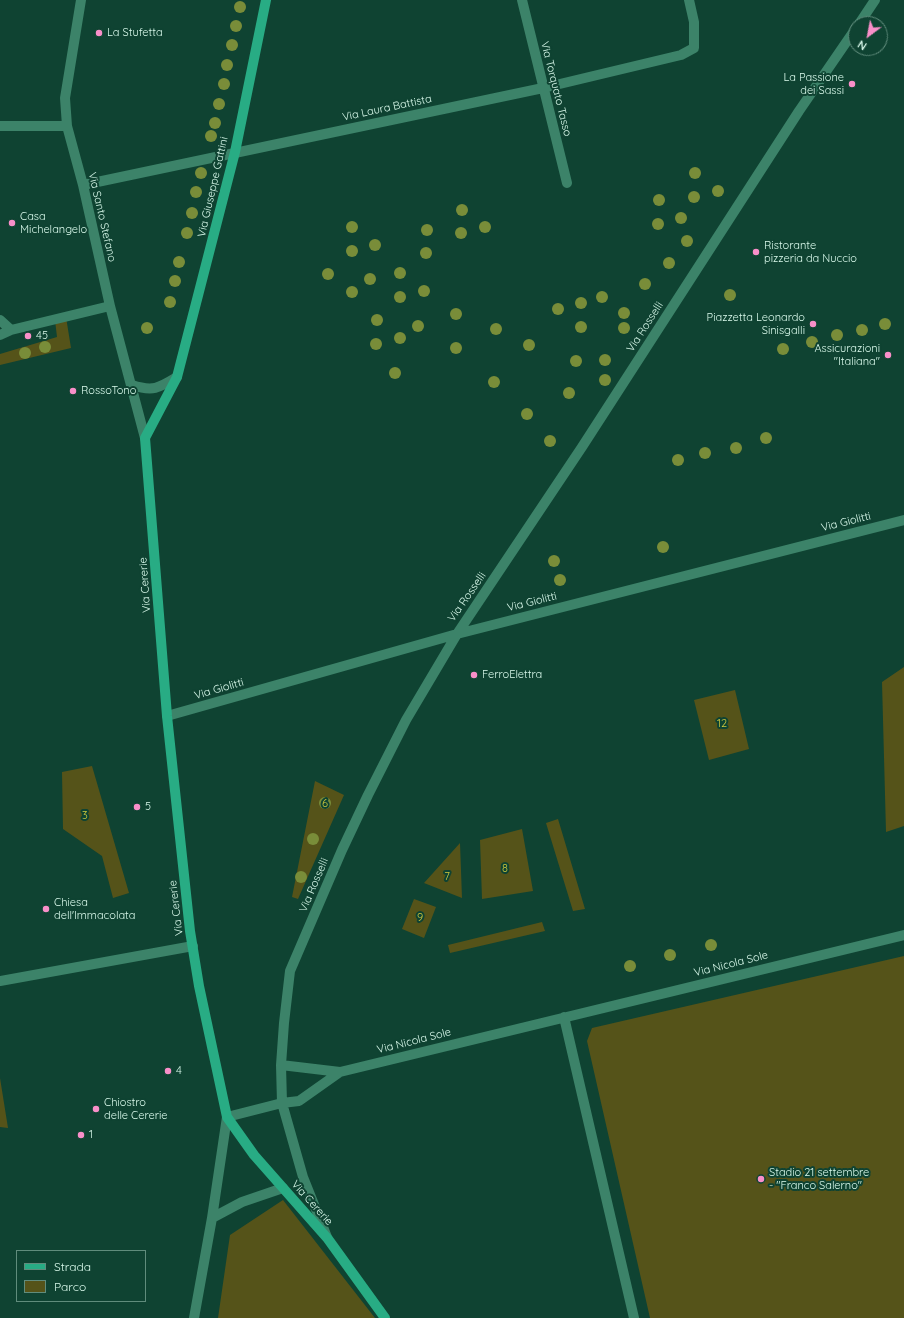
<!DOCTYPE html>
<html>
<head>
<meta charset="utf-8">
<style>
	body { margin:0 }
	#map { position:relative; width:904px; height:1318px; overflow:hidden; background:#0f4332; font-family:Quicksand,sans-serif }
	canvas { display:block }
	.legend { position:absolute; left:16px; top:1250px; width:130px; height:52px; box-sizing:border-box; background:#0f4332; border:1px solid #608c7c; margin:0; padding:5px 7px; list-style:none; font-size:12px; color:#d9f9eb }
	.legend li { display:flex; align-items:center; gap:8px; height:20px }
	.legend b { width:20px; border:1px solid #608c7c }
	.north { position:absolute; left:848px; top:16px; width:40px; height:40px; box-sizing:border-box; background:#0f4332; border:1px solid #608c7c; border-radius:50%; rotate:212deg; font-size:11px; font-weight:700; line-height:16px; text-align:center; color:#d9f9eb }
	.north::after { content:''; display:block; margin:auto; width:14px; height:18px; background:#f98fc9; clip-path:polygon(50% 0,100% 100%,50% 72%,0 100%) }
</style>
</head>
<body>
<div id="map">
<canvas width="904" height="1318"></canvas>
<ul class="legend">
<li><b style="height:5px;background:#28ac84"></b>Strada</li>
<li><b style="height:11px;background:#555319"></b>Parco</li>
</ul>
<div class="north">N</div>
</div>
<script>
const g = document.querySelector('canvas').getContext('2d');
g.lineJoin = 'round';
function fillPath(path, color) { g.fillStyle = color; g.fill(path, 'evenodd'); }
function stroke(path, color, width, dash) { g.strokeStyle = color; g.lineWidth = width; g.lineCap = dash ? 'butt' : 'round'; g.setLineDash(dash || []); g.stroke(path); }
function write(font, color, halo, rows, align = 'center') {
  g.font = font + ' Quicksand,sans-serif'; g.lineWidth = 4; g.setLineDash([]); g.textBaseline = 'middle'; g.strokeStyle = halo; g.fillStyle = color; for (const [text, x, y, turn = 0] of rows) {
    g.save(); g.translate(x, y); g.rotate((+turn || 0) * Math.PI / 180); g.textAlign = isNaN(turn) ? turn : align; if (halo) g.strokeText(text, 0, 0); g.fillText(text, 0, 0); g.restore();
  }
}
fillPath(new Path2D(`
	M 66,317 L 71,348 L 0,365 L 0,354 L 57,337 L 55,320 Z
	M 904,667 L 904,826 L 886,832 L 882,682 Z
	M 735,690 L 749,749 L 709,760 L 694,700 Z
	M 92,766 L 129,893 L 113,898 L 102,856 L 63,829 L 62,772 Z
	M 315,781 L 344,795 L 298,899 L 292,897 Z
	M 558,819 L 585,909 L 573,911 L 546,823 Z
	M 522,829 L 533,891 L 482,899 L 480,840 Z
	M 460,843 L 462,898 L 424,883 Z
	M 414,899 L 436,907 L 424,938 L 402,929 Z
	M 542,922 L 545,931 L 450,953 L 448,945 Z
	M 904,956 L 904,1318 L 650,1318 L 587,1041 L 592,1028 Z
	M 0,1078 L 8,1128 L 0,1127 Z
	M 283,1200 L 375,1318 L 218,1318 L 230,1235 Z`), '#555319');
stroke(new Path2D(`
	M 0,981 L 193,946`), '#3c8369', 10);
stroke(new Path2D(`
	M 81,0 L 65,98 L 67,126 L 83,185 L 110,306 L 145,438
	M 522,0 L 567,183
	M 859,24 L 875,0
	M 0,126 L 67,126
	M 83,185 L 543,88 L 681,55 L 694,48 L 694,22 L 689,0
	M 0,320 L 11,330 L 110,306
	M 0,335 L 11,330
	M 132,385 C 153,392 159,388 177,377
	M 167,716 L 457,634 L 904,520
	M 564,1017 L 634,1318
	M 281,1065 L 340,1072
	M 283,1188 L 242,1202 L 212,1218 L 227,1117 L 282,1103 L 299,1101 L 340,1072 L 904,935
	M 327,1237 L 303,1177 L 282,1103 L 281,1065 L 284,1023 L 290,971 L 342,850 L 368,795 L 406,720 L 457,634 L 582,447 L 799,111 L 856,28
	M 194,1318 L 212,1218`), '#3c8369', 10);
stroke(new Path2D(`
	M 266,0 L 235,152 L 177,377 L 145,438 L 167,716 L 190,931 L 199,986 L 227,1117 L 254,1155 L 328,1239 L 385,1318`), '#28ac84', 10);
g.fillStyle = '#798d39';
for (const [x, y] of [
	[240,7],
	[236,26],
	[232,45],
	[227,65],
	[224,84],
	[219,104],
	[215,123],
	[211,136],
	[201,173],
	[695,173],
	[718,191],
	[196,192],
	[694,197],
	[659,200],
	[462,210],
	[192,213],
	[681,218],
	[658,224],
	[352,227],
	[485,227],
	[427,230],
	[187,233],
	[461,233],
	[687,241],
	[375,245],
	[352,251],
	[426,253],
	[179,262],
	[669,263],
	[400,273],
	[328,274],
	[370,279],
	[175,281],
	[645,284],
	[424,291],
	[352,292],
	[730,295],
	[400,297],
	[602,297],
	[170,302],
	[581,303],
	[558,309],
	[624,313],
	[456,314],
	[377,320],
	[885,324],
	[418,326],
	[581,327],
	[147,328],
	[624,328],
	[496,329],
	[862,330],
	[837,335],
	[400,338],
	[812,342],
	[376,344],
	[529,345],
	[45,347],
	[456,348],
	[783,349],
	[25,353],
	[605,360],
	[576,361],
	[395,373],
	[605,380],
	[494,382],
	[569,393],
	[527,414],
	[766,438],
	[550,441],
	[736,448],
	[705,453],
	[678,460],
	[663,547],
	[554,561],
	[560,580],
	[325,803],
	[313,839],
	[301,877],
	[711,945],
	[670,955],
	[630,966]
]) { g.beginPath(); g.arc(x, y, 6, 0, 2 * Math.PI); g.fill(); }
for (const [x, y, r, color] of [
	[99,33,4,"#f98fc9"],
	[852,84,4,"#f98fc9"],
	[12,223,4,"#f98fc9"],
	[756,252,4,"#f98fc9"],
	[813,324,4,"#f98fc9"],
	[28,336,4,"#f98fc9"],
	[888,355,4,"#f98fc9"],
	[73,391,4,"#f98fc9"],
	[474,675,4,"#f98fc9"],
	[137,807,4,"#f98fc9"],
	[46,909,4,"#f98fc9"],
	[168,1071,4,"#f98fc9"],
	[96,1109,4,"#f98fc9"],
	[81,1135,4,"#f98fc9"],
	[761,1179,4,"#f98fc9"]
]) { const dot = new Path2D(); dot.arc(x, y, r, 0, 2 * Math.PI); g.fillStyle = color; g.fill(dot); stroke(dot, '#0f4332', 1.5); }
write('11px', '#d9f9eb', '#0f4332', [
	["La Stufetta",107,33],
	["La Passione",844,78,"right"],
	["dei Sassi",844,91,"right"],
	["Casa",20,217],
	["Michelangelo",20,230],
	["Ristorante",764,246],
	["pizzeria da Nuccio",764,259],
	["Piazzetta Leonardo",805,318,"right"],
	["Sinisgalli",805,331,"right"],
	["45",36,336],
	["Assicurazioni",880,349,"right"],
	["\"Italiana\"",880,362,"right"],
	["RossoTono",81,391],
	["FerroElettra",482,675],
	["5",145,807],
	["Chiesa",54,903],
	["dell'Immacolata",54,916],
	["4",176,1071],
	["Chiostro",104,1103],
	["delle Cererie",104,1116],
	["1",89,1135],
	["Stadio 21 settembre",769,1173],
	["- \"Franco Salerno\"",769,1186]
], 'left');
write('11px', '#d9f9eb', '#0f4332', [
	["Via Torquato Tasso",556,89,76],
	["Via Laura Battista",387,108,-12],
	["Via Giuseppe Gattini",213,187,-77],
	["Via Santo Stefano",102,217,77],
	["Via Rosselli",645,327,-57],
	["Via Giolitti",846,522,-14],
	["Via Cererie",145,585,-94],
	["Via Rosselli",467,597,-55],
	["Via Giolitti",532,602,-14],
	["Via Giolitti",219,689,-16],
	["Via Rosselli",314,885,-67],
	["Via Cererie",176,908,-97],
	["Via Nicola Sole",731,964,-14],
	["Via Nicola Sole",414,1041,-14],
	["Via Cererie",312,1203,48]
]);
write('11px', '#cfc93e', '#0f4332', [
	["12",722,724],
	["6",325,804],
	["3",85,816],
	["8",505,869],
	["7",447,877],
	["9",420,918]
]);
</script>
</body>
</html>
